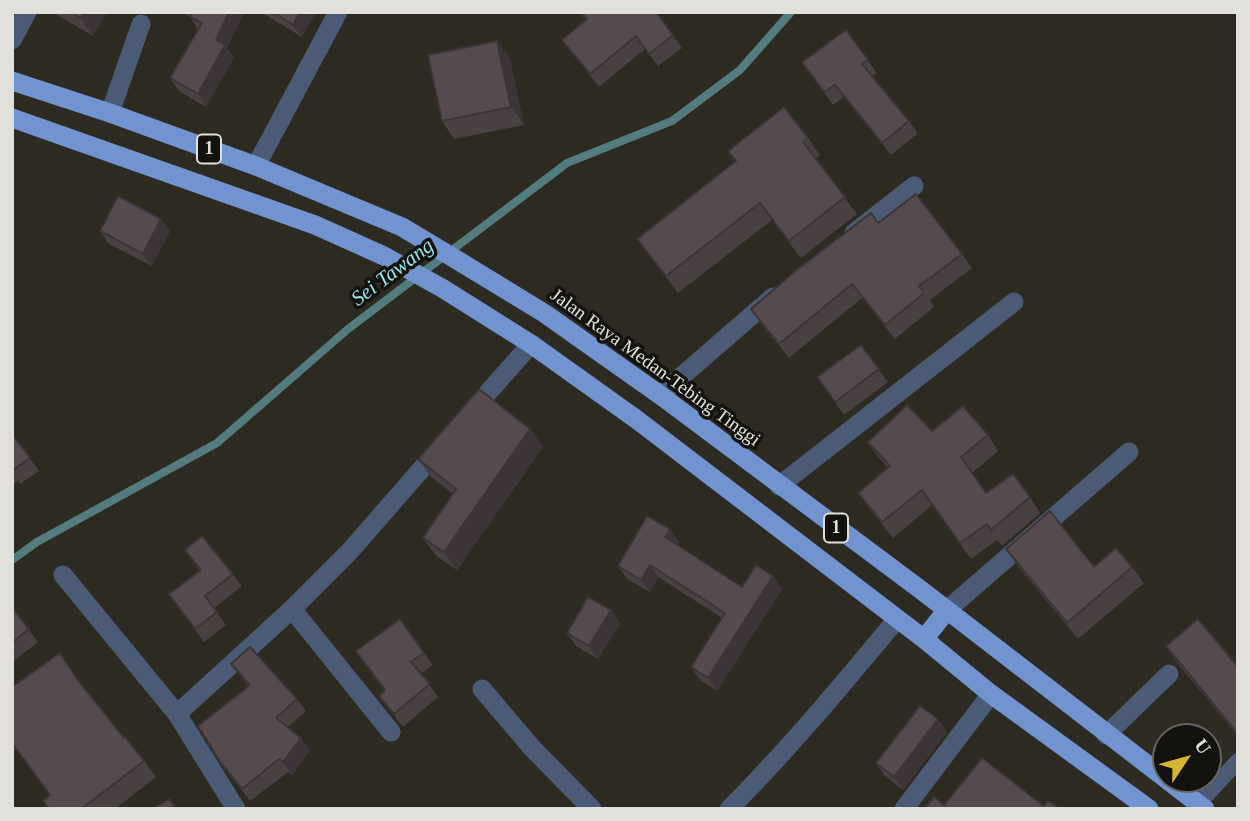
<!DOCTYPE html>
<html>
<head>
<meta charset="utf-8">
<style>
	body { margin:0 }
	#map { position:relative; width:1250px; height:821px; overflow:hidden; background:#2c2a21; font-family:"Times New Roman",serif }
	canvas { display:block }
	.frame { position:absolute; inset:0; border:14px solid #e2e0db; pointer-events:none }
	.north { position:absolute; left:1152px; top:723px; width:70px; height:70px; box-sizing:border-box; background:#13120f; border:2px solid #666461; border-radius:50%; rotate:54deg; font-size:19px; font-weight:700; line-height:28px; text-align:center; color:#e2e0db }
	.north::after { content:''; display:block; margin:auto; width:24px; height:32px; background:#d8b434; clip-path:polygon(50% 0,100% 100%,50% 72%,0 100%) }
</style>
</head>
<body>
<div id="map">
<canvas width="1250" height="821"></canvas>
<div class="frame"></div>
<div class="north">U</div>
</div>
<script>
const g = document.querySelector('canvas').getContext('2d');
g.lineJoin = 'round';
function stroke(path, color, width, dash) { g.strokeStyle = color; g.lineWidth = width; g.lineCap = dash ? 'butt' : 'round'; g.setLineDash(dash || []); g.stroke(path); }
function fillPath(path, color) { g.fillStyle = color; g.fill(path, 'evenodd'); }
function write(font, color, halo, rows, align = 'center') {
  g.font = font + ' "Times New Roman",serif'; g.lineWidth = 7; g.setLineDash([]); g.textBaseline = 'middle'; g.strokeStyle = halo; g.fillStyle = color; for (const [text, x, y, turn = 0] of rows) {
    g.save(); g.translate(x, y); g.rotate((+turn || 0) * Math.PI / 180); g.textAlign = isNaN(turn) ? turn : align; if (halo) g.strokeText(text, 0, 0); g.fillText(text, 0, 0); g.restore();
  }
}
stroke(new Path2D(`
	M 12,560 L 37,542 L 217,443 L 348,329 L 567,163 L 672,121 L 740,70 L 791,12`), '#527c7f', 8);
stroke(new Path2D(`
	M 1198,804 L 1238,761`), '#4b5b76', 16);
stroke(new Path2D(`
	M 12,40 L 27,12
	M 110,113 L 141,24
	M 256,166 L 338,12
	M 854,233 L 914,186
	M 660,395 L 773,297
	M 470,413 L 531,344
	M 779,486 L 1014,302
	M 63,575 L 177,714 L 236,809
	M 292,609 L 391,732
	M 947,610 L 1129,452
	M 482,689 L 533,749 L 592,809
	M 177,714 L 292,609 L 350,551 L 439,449
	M 1106,735 L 1169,674
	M 729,809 C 789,749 843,684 897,619
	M 904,809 L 991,694`), '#4b5b76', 19);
stroke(new Path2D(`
	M 12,81 L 110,113 L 256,166 L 402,227 L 457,260 L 544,313 L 660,395 L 921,590 L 1205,809
	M 12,118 L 315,225 L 384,256 L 442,288 L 531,344 L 636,419 L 924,639 L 991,694 L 1149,809
	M 924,639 L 947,610`), '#7194d1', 19);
fillPath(new Path2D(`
	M 52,12 L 107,12 L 93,36 Z
	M 181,12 L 244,12 L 227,48 L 234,58 L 206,107 L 179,91 L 170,78 L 198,30 L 190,17 Z
	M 261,12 L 316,12 L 302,37 Z
	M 580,12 L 656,12 L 682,48 L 658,66 L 645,49 L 599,87 L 562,40 L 586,20 Z
	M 846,30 L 877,73 L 872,76 L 909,121 L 918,133 L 891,155 L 844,97 L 833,105 L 802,62 Z
	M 497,41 L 510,59 L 524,125 L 454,139 L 442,121 Z
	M 808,138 L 820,155 L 815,159 L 857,214 L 801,258 L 772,220 L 678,293 L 637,239 Z
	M 878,223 L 962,254 L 972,268 L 930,300 L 934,307 L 895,339 L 862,298 L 789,358 L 761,324 L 751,309 Z
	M 100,231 L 170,231 L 152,266 L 109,244 Z
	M 861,345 L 888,382 L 844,415 L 817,377 Z
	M 530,429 L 543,447 L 457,570 L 436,556 L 423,538 L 453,494 L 431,477 L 418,459 Z
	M 932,431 L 988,435 L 998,451 L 972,473 L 986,493 L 1030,497 L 1040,513 L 1002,546 L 997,540 L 971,559 L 932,505 L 893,538 L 869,508 L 858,493 L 888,468 L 878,457 L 868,442 Z
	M 12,434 L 39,471 L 20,484 L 18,480 L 12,486 Z
	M 679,542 L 677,545 L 742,587 L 773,576 L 782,589 L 717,691 L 700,680 L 691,667 L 722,618 L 658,577 L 650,592 L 627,579 L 618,566 Z
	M 1006,549 L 1094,567 L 1132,567 L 1144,583 L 1078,639 L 1017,565 Z
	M 185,550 L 233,574 L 242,586 L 214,608 L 226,625 L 204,642 L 169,594 L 200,571 Z
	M 12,608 L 38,642 L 12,662 Z
	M 611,610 L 620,623 L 598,659 L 576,646 L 567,633 Z
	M 400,619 L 433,665 L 421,674 L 438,697 L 403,727 L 379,696 L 385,691 Z
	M 1166,646 L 1238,667 L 1238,736 L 1178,664 Z
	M 231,664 L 297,699 L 306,711 L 288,727 L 310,750 L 292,775 L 288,772 L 250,801 L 221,763 L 248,686 Z
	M 81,685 L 124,738 L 144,761 L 156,777 L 115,809 L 48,809 L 50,795 L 16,749 L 12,751 L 12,687 Z
	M 947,732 L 903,790 L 885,776 L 876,763 Z`), '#494042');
fillPath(new Path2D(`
	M 84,12 L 107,12 L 93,36 L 81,18 Z
	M 229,12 L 244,12 L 227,48 L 234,58 L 206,107 L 198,94 L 216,40 Z
	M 300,12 L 316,12 L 302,37 L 293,25 Z
	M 497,41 L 510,59 L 524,125 L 511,107 Z
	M 161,219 L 170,231 L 152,266 L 143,254 Z
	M 530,429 L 543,447 L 457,570 L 444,552 Z
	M 670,529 L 679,542 L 674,550 L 665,537 Z
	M 650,565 L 658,577 L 650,592 L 641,580 Z
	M 773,576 L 782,589 L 717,691 L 708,678 Z
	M 611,610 L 620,623 L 598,659 L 589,646 Z
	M 938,719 L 947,732 L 903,790 L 894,777 Z
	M 301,738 L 310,750 L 292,775 L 283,762 Z`), '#3c3436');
const building = new Path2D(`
	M 71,12 L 84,12 L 81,18 Z
	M 192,12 L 229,12 L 216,40 L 225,45 L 198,94 L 170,78 L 202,23 L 190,17 Z
	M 273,12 L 300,12 L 293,25 Z
	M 581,12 L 656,12 L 673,35 L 649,54 L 636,36 L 590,74 L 562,40 L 587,19 Z
	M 846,30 L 868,60 L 862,64 L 909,121 L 882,143 L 835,85 L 824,92 L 802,62 Z
	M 497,41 L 511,107 L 442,121 L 428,55 Z
	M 784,107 L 808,138 L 803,142 L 845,197 L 789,241 L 760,203 L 666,276 L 637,239 L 736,161 L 728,151 Z
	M 916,194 L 962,254 L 919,286 L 924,293 L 885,325 L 852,284 L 779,344 L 751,309 L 799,268 L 871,213 L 878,223 Z
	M 118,196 L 161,219 L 143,254 L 100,231 Z
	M 861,345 L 879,369 L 835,402 L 817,377 Z
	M 479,389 L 530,429 L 444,552 L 423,538 L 456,489 L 418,459 Z
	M 907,405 L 932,431 L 963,406 L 988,435 L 961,457 L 986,493 L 1013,474 L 1030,497 L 991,530 L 987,524 L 960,543 L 922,490 L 882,522 L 858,493 L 890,466 L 868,442 Z
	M 12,434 L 30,458 L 12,471 Z
	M 1050,511 L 1094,567 L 1116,548 L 1132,567 L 1067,623 L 1006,549 Z
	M 647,516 L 670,529 L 665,537 L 742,587 L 756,565 L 773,576 L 708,678 L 691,667 L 725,613 L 650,565 L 641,580 L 618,566 Z
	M 202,536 L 233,574 L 205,596 L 217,612 L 195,629 L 169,594 L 201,570 L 185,550 Z
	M 588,597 L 611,610 L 589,646 L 567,633 Z
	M 12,608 L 29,629 L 12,643 Z
	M 400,619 L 424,653 L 411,662 L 430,684 L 394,714 L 379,696 L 385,690 L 356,651 Z
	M 1198,619 L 1238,667 L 1238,734 L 1166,646 Z
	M 250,647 L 297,699 L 276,718 L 301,738 L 283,762 L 279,759 L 242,789 L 221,763 L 198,726 L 250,685 L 231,664 Z
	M 60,653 L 77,679 L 124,738 L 125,737 L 144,761 L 81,809 L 49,809 L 43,801 L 50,795 L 12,743 L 12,687 Z
	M 920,706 L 938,719 L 894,777 L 876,763 Z
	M 982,758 L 1044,806 L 1048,801 L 1060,809 L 924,809 L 934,797 L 944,805 Z
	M 169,799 L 176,809 L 153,809 Z`);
fillPath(building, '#554a4d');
stroke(building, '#3c3436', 2);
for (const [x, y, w] of [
	[209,149,24],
	[836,528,24]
]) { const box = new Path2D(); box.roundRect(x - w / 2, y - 14.5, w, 29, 5); g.fillStyle = '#13120f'; g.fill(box); stroke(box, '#e2e0db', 2); }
write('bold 18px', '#e2e0db', null, [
	["1",209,149],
	["1",836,528]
]);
write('19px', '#e2e0db', '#13120f', [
	["Jalan Raya Medan-Tebing Tinggi",655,368,36]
]);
write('italic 21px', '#96e4ea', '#13120f', [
	["Sei Tawang",393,273,-37]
]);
</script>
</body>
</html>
